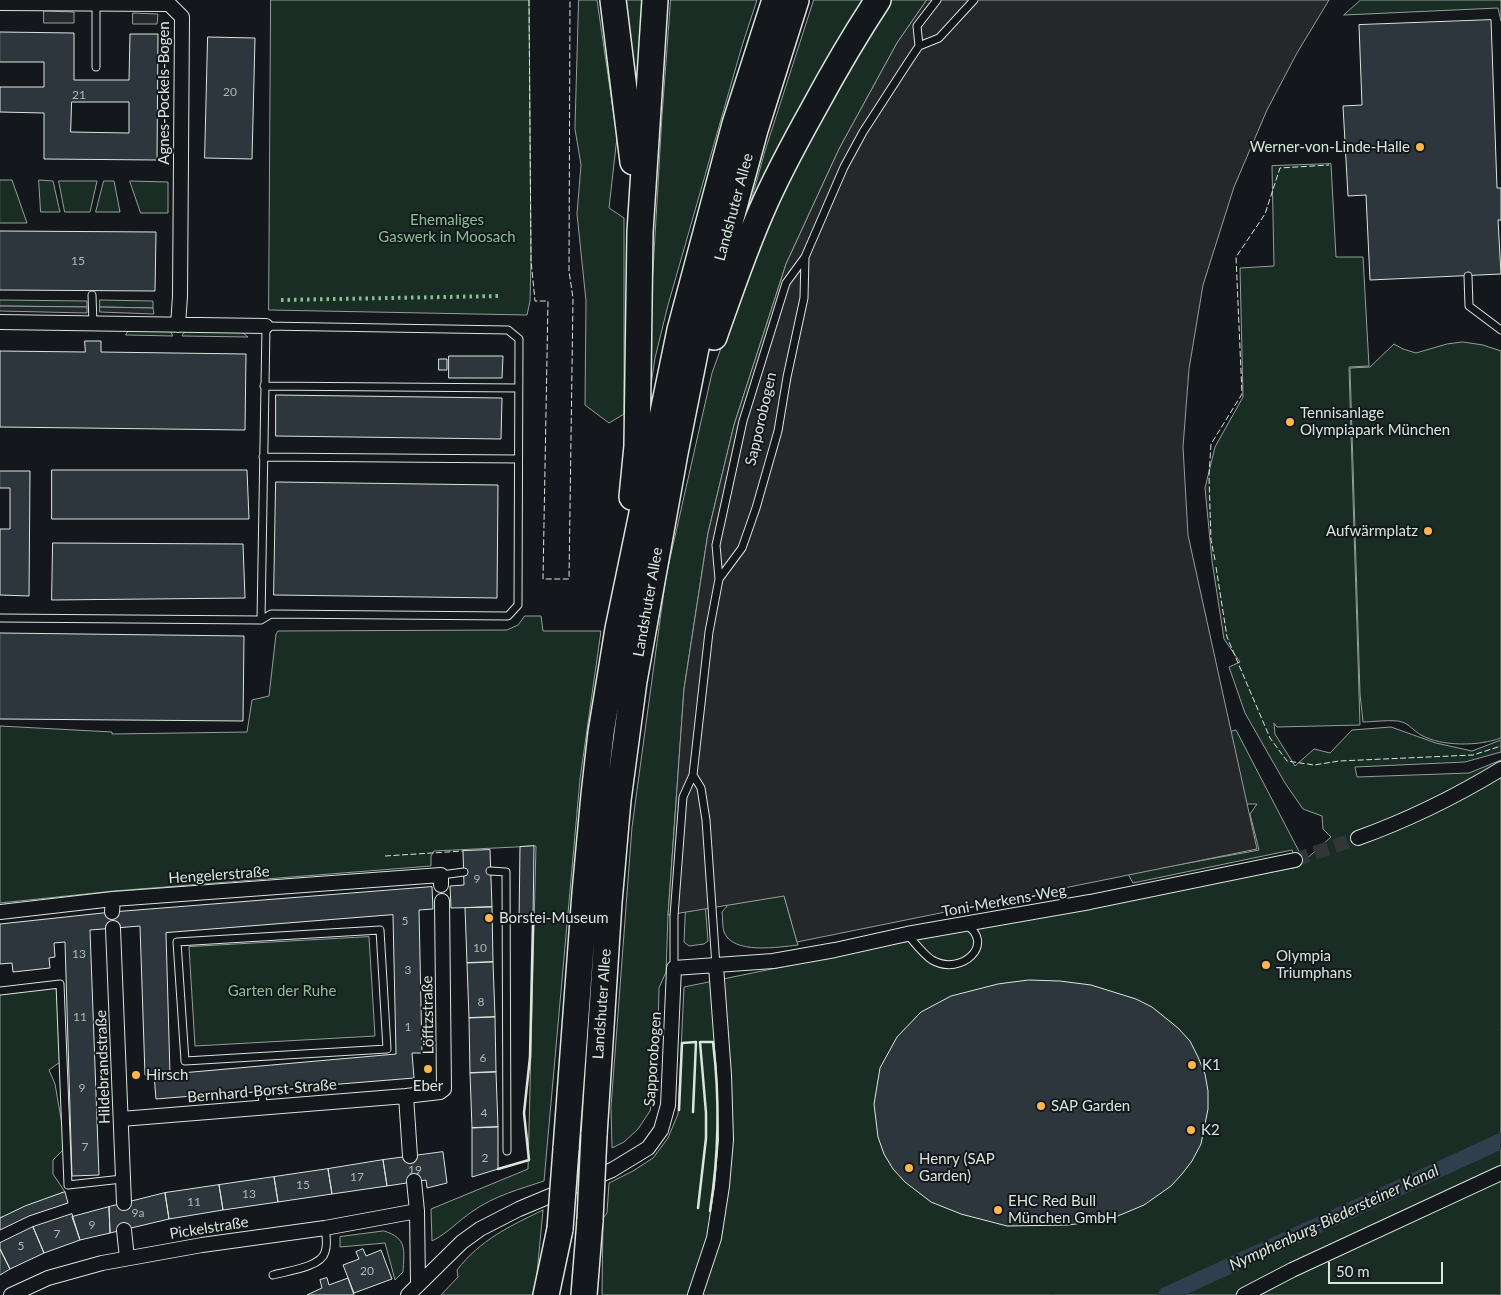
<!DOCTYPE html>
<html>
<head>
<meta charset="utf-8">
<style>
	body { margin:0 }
	#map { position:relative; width:1501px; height:1295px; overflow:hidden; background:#14181c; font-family:Lato,sans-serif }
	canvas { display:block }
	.scale { position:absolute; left:1328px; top:1262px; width:115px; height:22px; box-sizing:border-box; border:2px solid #d8e6dc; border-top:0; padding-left:6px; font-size:15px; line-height:18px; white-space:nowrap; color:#d8e6dc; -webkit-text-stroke:4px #14181c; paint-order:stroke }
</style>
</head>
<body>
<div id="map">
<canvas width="1501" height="1295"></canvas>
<div class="scale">50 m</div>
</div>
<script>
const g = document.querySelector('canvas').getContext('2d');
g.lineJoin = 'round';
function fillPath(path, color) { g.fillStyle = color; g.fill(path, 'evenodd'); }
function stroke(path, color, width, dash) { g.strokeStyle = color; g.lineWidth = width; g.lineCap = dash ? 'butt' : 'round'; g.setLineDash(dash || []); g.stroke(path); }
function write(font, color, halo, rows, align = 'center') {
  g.font = font + ' Lato,sans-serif'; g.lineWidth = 4; g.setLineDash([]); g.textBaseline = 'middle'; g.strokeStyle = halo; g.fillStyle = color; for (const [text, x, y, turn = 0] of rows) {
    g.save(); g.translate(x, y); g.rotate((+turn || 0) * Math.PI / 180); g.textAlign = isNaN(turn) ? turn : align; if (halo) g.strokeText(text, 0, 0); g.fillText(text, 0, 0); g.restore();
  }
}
const green = new Path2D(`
	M 271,0 L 529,0 L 531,260 L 530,301 L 527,315 L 269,310 Z
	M 579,0 L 597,0 L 617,137 L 609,208 L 624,218 L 624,414 L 609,423 L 585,405 L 586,301 L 577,214 L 581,165 L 575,129 Z
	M 622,0 L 644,0 L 640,136 Z
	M 671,0 L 757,0 L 742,46 L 668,305 L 655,358 L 650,392 L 652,402 L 647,427 L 648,356 L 662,116 Z
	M 814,0 L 869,0 L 746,219 L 765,151 Z
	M 889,0 L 927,0 L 897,43 L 839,149 L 786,264 L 734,425 L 708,533 L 684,689 L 668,915 L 666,972 L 659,988 L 657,1075 L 650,1111 L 638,1129 L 624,1142 L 612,1148 L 611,1107 L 632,827 L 666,576 L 712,373 L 757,248 L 833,90 Z
	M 1361,0 L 1501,0 L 1501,21 L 1498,8 L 1344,15 Z
	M 1331,164 L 1336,257 L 1363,257 L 1369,366 L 1349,367 L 1360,725 L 1277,727 L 1274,723 L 1275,734 L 1295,766 L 1314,749 L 1330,753 L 1352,730 L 1391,727 L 1436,743 L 1472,751 L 1501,740 L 1501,752 L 1465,762 L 1355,767 L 1357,777 L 1469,773 L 1501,760 L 1501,1295 L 602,1295 L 603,1218 L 607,1213 L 609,1183 L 633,1171 L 653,1158 L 668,1138 L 678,1114 L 684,987 L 884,946 L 1298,867 L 1292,850 L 1133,883 L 1128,874 L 1259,850 L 1250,814 L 1257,804 L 1244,804 L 1220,734 L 1236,730 L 1304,861 L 1331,837 L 1323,829 L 1322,816 L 1303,809 L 1285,783 L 1245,713 L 1229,667 L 1240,662 L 1224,639 L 1212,561 L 1205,488 L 1215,447 L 1243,397 L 1240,268 L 1274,266 L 1272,166 Z
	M 0,180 L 12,180 L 27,223 L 0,223 Z
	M 39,180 L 53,181 L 60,212 L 41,212 Z
	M 59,181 L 97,181 L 90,212 L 65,212 Z
	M 104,181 L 114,181 L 120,212 L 96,212 Z
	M 130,181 L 168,182 L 168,213 L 141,213 Z
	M 0,300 L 87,301 L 87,307 L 0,306 Z
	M 100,300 L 153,301 L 153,308 L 100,307 Z
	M 129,330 L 170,331 L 173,336 L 126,335 Z
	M 188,330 L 242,332 L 248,337 L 182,336 L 183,334 Z
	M 1463,342 L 1483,345 L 1501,351 L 1501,738 C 1479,746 1442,747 1421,735 C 1414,731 1409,724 1402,722 C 1395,719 1371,722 1363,722 L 1360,694 L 1350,368 L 1370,367 L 1394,344 L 1403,349 L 1416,353 L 1447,344 Z
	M 525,616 L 541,616 L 543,631 L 601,631 L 580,779 L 544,1181 C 520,1189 494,1196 473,1211 C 458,1221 448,1233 432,1241 L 431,1209 L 528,1169 L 536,846 L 434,851 L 431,856 L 431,866 L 114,891 L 0,903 L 0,726 L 112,732 L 112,734 L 247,732 L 252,700 L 269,696 L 276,634 L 278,631 L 507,630 L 518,625 Z
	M 697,796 L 708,941 L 704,944 L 689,946 L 684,942 L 690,803 Z
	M 784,896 L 798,945 C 779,947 733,955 724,932 C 722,926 723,918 722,912 L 728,905 Z
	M 369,937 L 375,1036 L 195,1046 L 189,947 Z
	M 60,984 L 60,1062 L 49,1070 L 55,1084 L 66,1147 L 53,1160 L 53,1174 L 65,1192 L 0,1218 L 0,991 Z
	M 543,1210 L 535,1295 L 441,1295 L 458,1277 L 457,1270 C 480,1240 510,1226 543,1210 Z
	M 384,1231 C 408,1238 404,1251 403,1272 L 395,1280 L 385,1243 L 340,1247 L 340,1237 Z`);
fillPath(green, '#1a2d24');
stroke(green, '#939e99', 1);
const parking = new Path2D(`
	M 927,0 L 1329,0 L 1297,53 L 1267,110 L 1234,187 L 1203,285 L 1189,369 L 1183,447 L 1188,535 L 1257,849 L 797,942 L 784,896 L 668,915 L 684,689 L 708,533 L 734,425 L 786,264 L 839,149 L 897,43 Z
	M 44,11 L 74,12 L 74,23 L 44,23 Z
	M 133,13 L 158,14 L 157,24 L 133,24 Z
	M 0,306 L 87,307 L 87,313 L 0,311 Z
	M 100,307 L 153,308 L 154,314 L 100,312 Z`);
fillPath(parking, '#24282b');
stroke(parking, '#939e99', 1);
stroke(new Path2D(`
	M 1166,1295 L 1501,1141`), '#2f3f4d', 16);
const building = new Path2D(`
	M 1491,20 L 1497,188 L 1501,188 L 1501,220 L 1498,220 L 1501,274 L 1370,280 L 1366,195 L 1348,196 L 1343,106 L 1362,105 L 1359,25 Z
	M 0,32 L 74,33 L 74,80 L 129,80 L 130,34 L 158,34 L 157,160 L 44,159 L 44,113 L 0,112 L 0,87 L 44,87 L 44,62 L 0,62 ZM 72,102 L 129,102 L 129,133 L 71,132 Z
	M 208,37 L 255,38 L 252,159 L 205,158 Z
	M 0,231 L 156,232 L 155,291 L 0,290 Z
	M 85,341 L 101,341 L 101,352 L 246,354 L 245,430 L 0,427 L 0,351 L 85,352 Z
	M 449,356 L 503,356 L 502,378 L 449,378 Z
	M 439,359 L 447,359 L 447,370 L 439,370 Z
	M 276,395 L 502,398 L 501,439 L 276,436 Z
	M 52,470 L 247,470 L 249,519 L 52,519 Z
	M 0,471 L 30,471 L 29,596 L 0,595 L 0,529 L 10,529 L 10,488 L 0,488 Z
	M 276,482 L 498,485 L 497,598 L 274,595 Z
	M 53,543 L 243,544 L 245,598 L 52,600 Z
	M 0,633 L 244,636 L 243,721 L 0,719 Z
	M 534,846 L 533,922 L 519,922 L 520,847 Z
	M 490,850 L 492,907 L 451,908 L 450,886 L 464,885 L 463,851 Z
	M 432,887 L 433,909 L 419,910 L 422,1053 L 412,1053 L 414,1078 L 156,1099 L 154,1075 L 145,1075 L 140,926 L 90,930 L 99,1175 L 72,1176 L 65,942 L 54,943 L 55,957 L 49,958 L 50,968 L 13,972 L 12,963 L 0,964 L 0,924 L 112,912 ZM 393,915 L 396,1054 L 170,1074 L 166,933 Z
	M 492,907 L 493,962 L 467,963 L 465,908 Z
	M 493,962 L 495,1017 L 469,1018 L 467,963 Z
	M 1029,980 L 1060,981 L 1091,985 L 1136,999 L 1152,1007 L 1178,1028 L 1190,1041 L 1198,1057 L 1205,1074 L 1208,1091 L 1208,1109 L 1201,1144 L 1192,1161 L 1182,1174 L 1171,1186 L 1144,1205 L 1113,1218 L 1098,1221 L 1068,1225 L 1007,1226 L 961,1214 L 931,1202 L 905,1182 L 893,1169 L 884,1154 L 878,1137 L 874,1104 L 880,1068 L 897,1037 L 921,1012 L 951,996 L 998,984 Z
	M 495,1017 L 496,1072 L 470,1073 L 469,1018 Z
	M 496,1072 L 498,1127 L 472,1128 L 470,1073 Z
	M 498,1127 L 498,1169 L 472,1177 L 472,1128 Z
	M 443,1152 L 447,1183 L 427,1188 L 426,1180 L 387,1186 L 383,1160 Z
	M 383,1160 L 387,1186 L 332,1194 L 328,1169 Z
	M 328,1169 L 332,1194 L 278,1202 L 274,1177 Z
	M 274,1177 L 278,1202 L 223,1210 L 219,1185 Z
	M 219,1185 L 223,1210 L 169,1219 L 165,1193 Z
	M 65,1192 L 68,1203 L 29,1216 L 0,1230 L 0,1218 L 25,1206 Z
	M 165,1193 L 169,1219 L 110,1233 L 109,1207 Z
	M 109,1207 L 110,1233 L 80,1240 L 72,1217 Z
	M 72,1214 L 80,1240 L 44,1253 L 33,1227 Z
	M 33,1227 L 44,1253 L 10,1269 L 0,1249 L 0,1243 Z
	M 0,1249 L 10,1269 L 0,1275 Z
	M 363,1249 L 366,1256 L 381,1250 L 392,1279 L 354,1293 L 343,1265 L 359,1259 L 356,1252 Z
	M 327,1278 L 329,1285 L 348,1278 L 354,1295 L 307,1295 L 322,1288 L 320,1280 Z`);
fillPath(building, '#2c363c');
stroke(building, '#d8e6dc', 1);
stroke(new Path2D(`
	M 1295,860 L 1358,838
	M 410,1156 L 414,1181
	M 124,1203 L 124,1230`), '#313739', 14, [14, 7]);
const lane = new Path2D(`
	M 919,46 L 917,26 L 937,0
	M 96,67 L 96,4
	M 1468,276 L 1469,306 L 1501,330
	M 92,295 L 93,324
	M 266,326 L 508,330 L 519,339 L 518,605 L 508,616 L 271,614 L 261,620 Z
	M 264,386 L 518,388
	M 263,457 L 518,459
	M 719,579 L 742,548 L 756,508 L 778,431 L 787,377 L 804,298 L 805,257
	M 0,618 L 261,620
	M 693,775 L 701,788 L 706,820 L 716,966
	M 490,871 L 506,872 L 507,1151
	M 441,875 L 464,872
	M 380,930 L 387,1049 L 185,1061 L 177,942 Z
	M 908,935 C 915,943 923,954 932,960 C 962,977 996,943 966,925
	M 674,968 L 674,916 L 683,797 L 693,775 L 709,632 L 719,579 L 716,545 L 743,421 L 786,283 L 805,257 L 844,167 L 863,132 L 907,64 L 919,46 L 939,38 L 974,0
	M 0,991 L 60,984 L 68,1185 L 122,1179
	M 262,1091 L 263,1107
	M 273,1275 C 288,1271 321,1267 325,1252 C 328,1244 326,1235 325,1228`);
const street = new Path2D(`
	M 0,3 L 169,4 L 182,17 L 180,296 L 178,325
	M 0,322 L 266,326
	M 1358,838 C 1408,820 1455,797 1501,769
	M 0,912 L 113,899 L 441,875 L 441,885
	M 112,912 L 113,899
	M 113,928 L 124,1203
	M 406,1096 L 410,1156
	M 121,1119 L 406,1096 L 440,1092 L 444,1089 L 442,901
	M 414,1181 L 417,1211 L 418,1283
	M 124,1230 L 127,1258
	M 11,1295 L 48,1278 L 102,1263 L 202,1245 L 325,1228 L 417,1211
	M 408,1295 L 462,1242 L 480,1229 L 519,1209 L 612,1170 L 648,1148 L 661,1130 L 668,1105 L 674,968 L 773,961 L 835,950 L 907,934 L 1090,902 L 1295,860
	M 695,1295 L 714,1238 L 722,1186 L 726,1140 L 724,1075 L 716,966
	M 1244,1295 L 1292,1270 L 1501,1173`);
const highway = new Path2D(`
	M 613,0 L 633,162
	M 714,337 C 729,295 743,253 761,212 C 776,177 795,142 814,108 C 834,71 855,35 878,0
	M 632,497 L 637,446 L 640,232 L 655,0
	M 594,1135 L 609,902 L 618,800 L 634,681 L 675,453 L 697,343 L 755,130 L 796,0
	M 566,1149 L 585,893 L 594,795 L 601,733 L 618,629 L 680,330 L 735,124 L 775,0
	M 546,1295 L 560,1229
	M 584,1295 L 590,1220`);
stroke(lane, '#d8e6dc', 9);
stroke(street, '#d8e6dc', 16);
stroke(highway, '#d8e6dc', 28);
stroke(lane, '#14181c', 7);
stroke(street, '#14181c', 14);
stroke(highway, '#14181c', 25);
const highwayBridge = new Path2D(`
	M 590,1220 L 594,1135
	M 560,1229 L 566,1149`);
stroke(highwayBridge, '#d8e6dc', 28, []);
stroke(highwayBridge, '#14181c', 25);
stroke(new Path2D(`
	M 281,300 L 499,296`), '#8ac095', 4, [2.5, 4]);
stroke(new Path2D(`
	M 529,0 L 531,260 L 535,301 L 548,301 L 543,579 L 569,579 L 573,298 L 569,271 L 570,0
	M 1215,560 L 1211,540 L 1209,476 L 1211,444 L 1242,394 L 1236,257 L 1265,214 L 1280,168 L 1329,165
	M 1216,567 L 1227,637 L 1270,738 L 1287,761 L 1314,765 L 1339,761 L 1473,755 L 1501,746
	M 385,856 L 463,851`), '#d8e6dc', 1, [6, 2.5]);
stroke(new Path2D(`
	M 679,1110 L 682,1043 L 696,1042 L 693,1112
	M 498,1169 L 529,1160 L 524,1113 L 530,1057 L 533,922
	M 698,1208 L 706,1138 L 706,1113 L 700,1042 L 713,1042 C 720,1099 719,1154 710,1211`), '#d8e6dc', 2.5);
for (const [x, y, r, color] of [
	[1420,147,5,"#ffb74d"],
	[1290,422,5,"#ffb74d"],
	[1428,531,5,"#ffb74d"],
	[489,918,5,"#ffb74d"],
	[1266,965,5,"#ffb74d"],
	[1192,1065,5,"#ffb74d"],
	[428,1069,5,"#ffb74d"],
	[136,1075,5,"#ffb74d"],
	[1041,1106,5,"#ffb74d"],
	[1191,1130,5,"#ffb74d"],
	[909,1168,5,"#ffb74d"],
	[998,1210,5,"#ffb74d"]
]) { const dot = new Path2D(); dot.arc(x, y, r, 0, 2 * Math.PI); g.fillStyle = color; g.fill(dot); stroke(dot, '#14181c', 2); }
write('12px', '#adbab4', null, [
	["20",230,92],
	["21",79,95],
	["15",78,261],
	["9",477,879],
	["5",405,921],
	["10",480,948],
	["13",79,954],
	["3",408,970],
	["8",481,1002],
	["11",80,1017],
	["1",408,1027],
	["6",483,1058],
	["9",82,1088],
	["4",484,1113],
	["7",85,1147],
	["2",485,1158],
	["19",415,1170],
	["17",357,1177],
	["15",303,1185],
	["13",249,1194],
	["11",194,1202],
	["9a",138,1213],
	["9",92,1225],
	["7",57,1234],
	["5",21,1246],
	["20",367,1271]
]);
write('15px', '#d8e6dc', '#14181c', [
	["Agnes-Pockels-Bogen",164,93,-90],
	["Landshuter Allee",734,207,-75],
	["Sapporobogen",761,419,-77],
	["Landshuter Allee",648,602,-80],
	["Hengelerstraße",219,875,-4],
	["Toni-Merkens-Weg",1004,901,-10],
	["Landshuter Allee",602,1004,-86],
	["Löfftzstraße",428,1015,-91],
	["Sapporobogen",653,1059,-86],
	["Hildebrandstraße",103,1067,-92],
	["Bernhard-Borst-Straße",262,1091,-5],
	["Pickelstraße",209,1228,-9]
]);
write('15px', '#d8e6dc', '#14181c', [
	["Werner-von-Linde-Halle",1410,147,"right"],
	["Tennisanlage",1300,413],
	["Olympiapark München",1300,430],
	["Aufwärmplatz",1418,531,"right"],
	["Borstei-Museum",499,918],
	["Olympia",1276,956],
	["Triumphans",1276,973],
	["K1",1202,1065],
	["Hirsch",146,1075],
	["Eber",428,1086,"center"],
	["SAP Garden",1051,1106],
	["K2",1201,1130],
	["Henry (SAP",919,1159],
	["Garden)",919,1176],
	["EHC Red Bull",1008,1201],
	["München GmbH",1008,1218]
], 'left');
write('15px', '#8ac095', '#14181c', [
	["Ehemaliges",447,220],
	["Gaswerk in Moosach",447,237],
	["Garten der Ruhe",282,991]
]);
write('italic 16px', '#d8e6dc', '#14181c', [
	["Nymphenburg-Biedersteiner Kanal",1334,1218,-25]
]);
</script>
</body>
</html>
